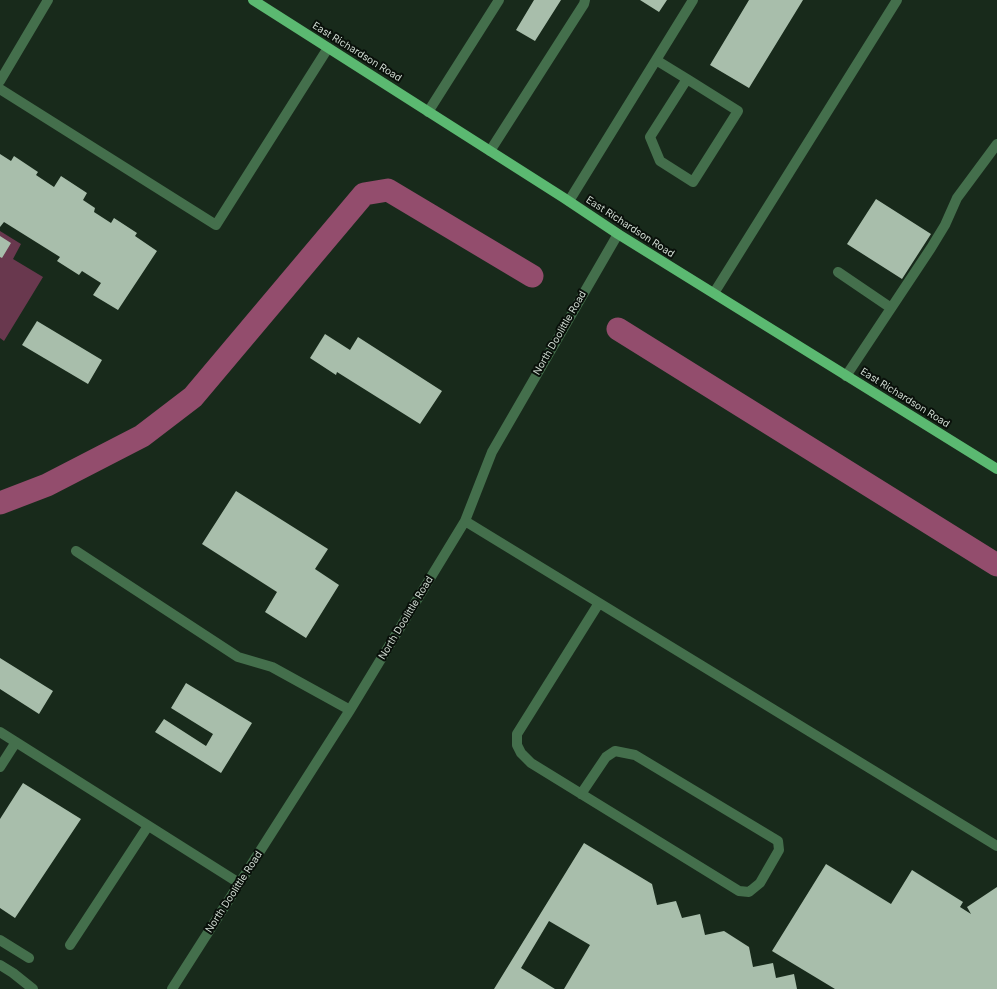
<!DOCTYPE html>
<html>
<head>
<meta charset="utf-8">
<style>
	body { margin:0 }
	canvas { display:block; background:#182a1b }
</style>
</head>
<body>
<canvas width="997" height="989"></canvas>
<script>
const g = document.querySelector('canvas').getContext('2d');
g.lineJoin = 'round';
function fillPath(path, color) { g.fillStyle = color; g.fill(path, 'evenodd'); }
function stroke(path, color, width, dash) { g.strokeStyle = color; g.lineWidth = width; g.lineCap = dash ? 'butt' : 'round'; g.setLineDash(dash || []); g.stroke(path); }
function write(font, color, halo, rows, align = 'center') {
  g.font = font + ' Inter,sans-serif'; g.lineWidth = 4; g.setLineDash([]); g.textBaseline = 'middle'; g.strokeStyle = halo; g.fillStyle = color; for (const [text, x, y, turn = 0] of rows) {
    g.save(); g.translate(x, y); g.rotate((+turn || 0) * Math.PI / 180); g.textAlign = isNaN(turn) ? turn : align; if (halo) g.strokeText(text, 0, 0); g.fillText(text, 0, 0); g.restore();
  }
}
fillPath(new Path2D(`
	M 0,231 L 21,244 L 13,259 L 43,277 L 4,341 L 0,338 Z`), '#69384e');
stroke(new Path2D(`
	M 618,329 L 997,565
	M 0,503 L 47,485 L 142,436 L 193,397 L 364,194 L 388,190 L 532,276`), '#934d6d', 23);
fillPath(new Path2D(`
	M 534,0 L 561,0 L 535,41 L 516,30 Z
	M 640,0 L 667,0 L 659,12 Z
	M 749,0 L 803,0 L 749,88 L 710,65 Z
	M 0,154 L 11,161 L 14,156 L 38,172 L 36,175 L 54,187 L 61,176 L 87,193 L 83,200 L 95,208 L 94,212 L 111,223 L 114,218 L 137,233 L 135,236 L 157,251 L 118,310 L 93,295 L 101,283 L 82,271 L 79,275 L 57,261 L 60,257 L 4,222 L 0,227 Z
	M 876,199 L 931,234 L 902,279 L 847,244 Z
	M 0,236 L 11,243 L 2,258 L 0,257 Z
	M 37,321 L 102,360 L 88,384 L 22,345 Z
	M 325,334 L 350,350 L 358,337 L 442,391 L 420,424 L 337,372 L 336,375 L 310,358 Z
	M 236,491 L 328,549 L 315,569 L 339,585 L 306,638 L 265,612 L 277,592 L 202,544 Z
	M 0,658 L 53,691 L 39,714 L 0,689 Z
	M 186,683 L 252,723 L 221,773 L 155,732 L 164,719 L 206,746 L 213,734 L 171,708 Z
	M 23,783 L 81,819 L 15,918 L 0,908 L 0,819 Z
	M 584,843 L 652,884 L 657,905 L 676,901 L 682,918 L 700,914 L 705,935 L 724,931 L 749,947 L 753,967 L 773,963 L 776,978 L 794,974 L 797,989 L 564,989 L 590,945 L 549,921 L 521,968 L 555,989 L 494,989 Z
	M 826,864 L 891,904 L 912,870 L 963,902 L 960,907 L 971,914 L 967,907 L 997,887 L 997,989 L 835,989 L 772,951 Z`), '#a8beab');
stroke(new Path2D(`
	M 656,60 L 687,79 L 650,137 L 660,161 L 693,182 L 738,111 L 687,79
	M 0,81 L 48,0
	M 0,89 L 216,225 L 328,48
	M 428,112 L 499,0
	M 490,151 L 584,4 L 585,0
	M 569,201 L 693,0
	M 838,272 L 891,308
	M 714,293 L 897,0
	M 846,376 L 931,248 L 945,225 L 957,198 L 997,144
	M 465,521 L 997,846
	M 76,551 L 238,657 L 272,667 L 350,710
	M 0,732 L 239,883
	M 0,767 L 16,742
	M 581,794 L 606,757 L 615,751 L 635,755 L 778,841 L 779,850 L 760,883 L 749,892 L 739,891 L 531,763 L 521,753 L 517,745 L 517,734 L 599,603
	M 0,940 L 29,958
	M 70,945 L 148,826
	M 0,965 L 13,973 L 33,989
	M 172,989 L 350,710 L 465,521 L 492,452 L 618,234`), '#446f4c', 10);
stroke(new Path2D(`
	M 253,0 L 564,198 L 618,234 L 997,469`), '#5bb971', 10);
write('10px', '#ced9d0', '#09100a', [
	["East Richardson Road",357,52,32],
	["East Richardson Road",630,227,33],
	["North Doolittle Road",560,333,-60],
	["East Richardson Road",905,398,32],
	["North Doolittle Road",406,618,-59],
	["North Doolittle Road",234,892,-57]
]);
</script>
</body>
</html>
